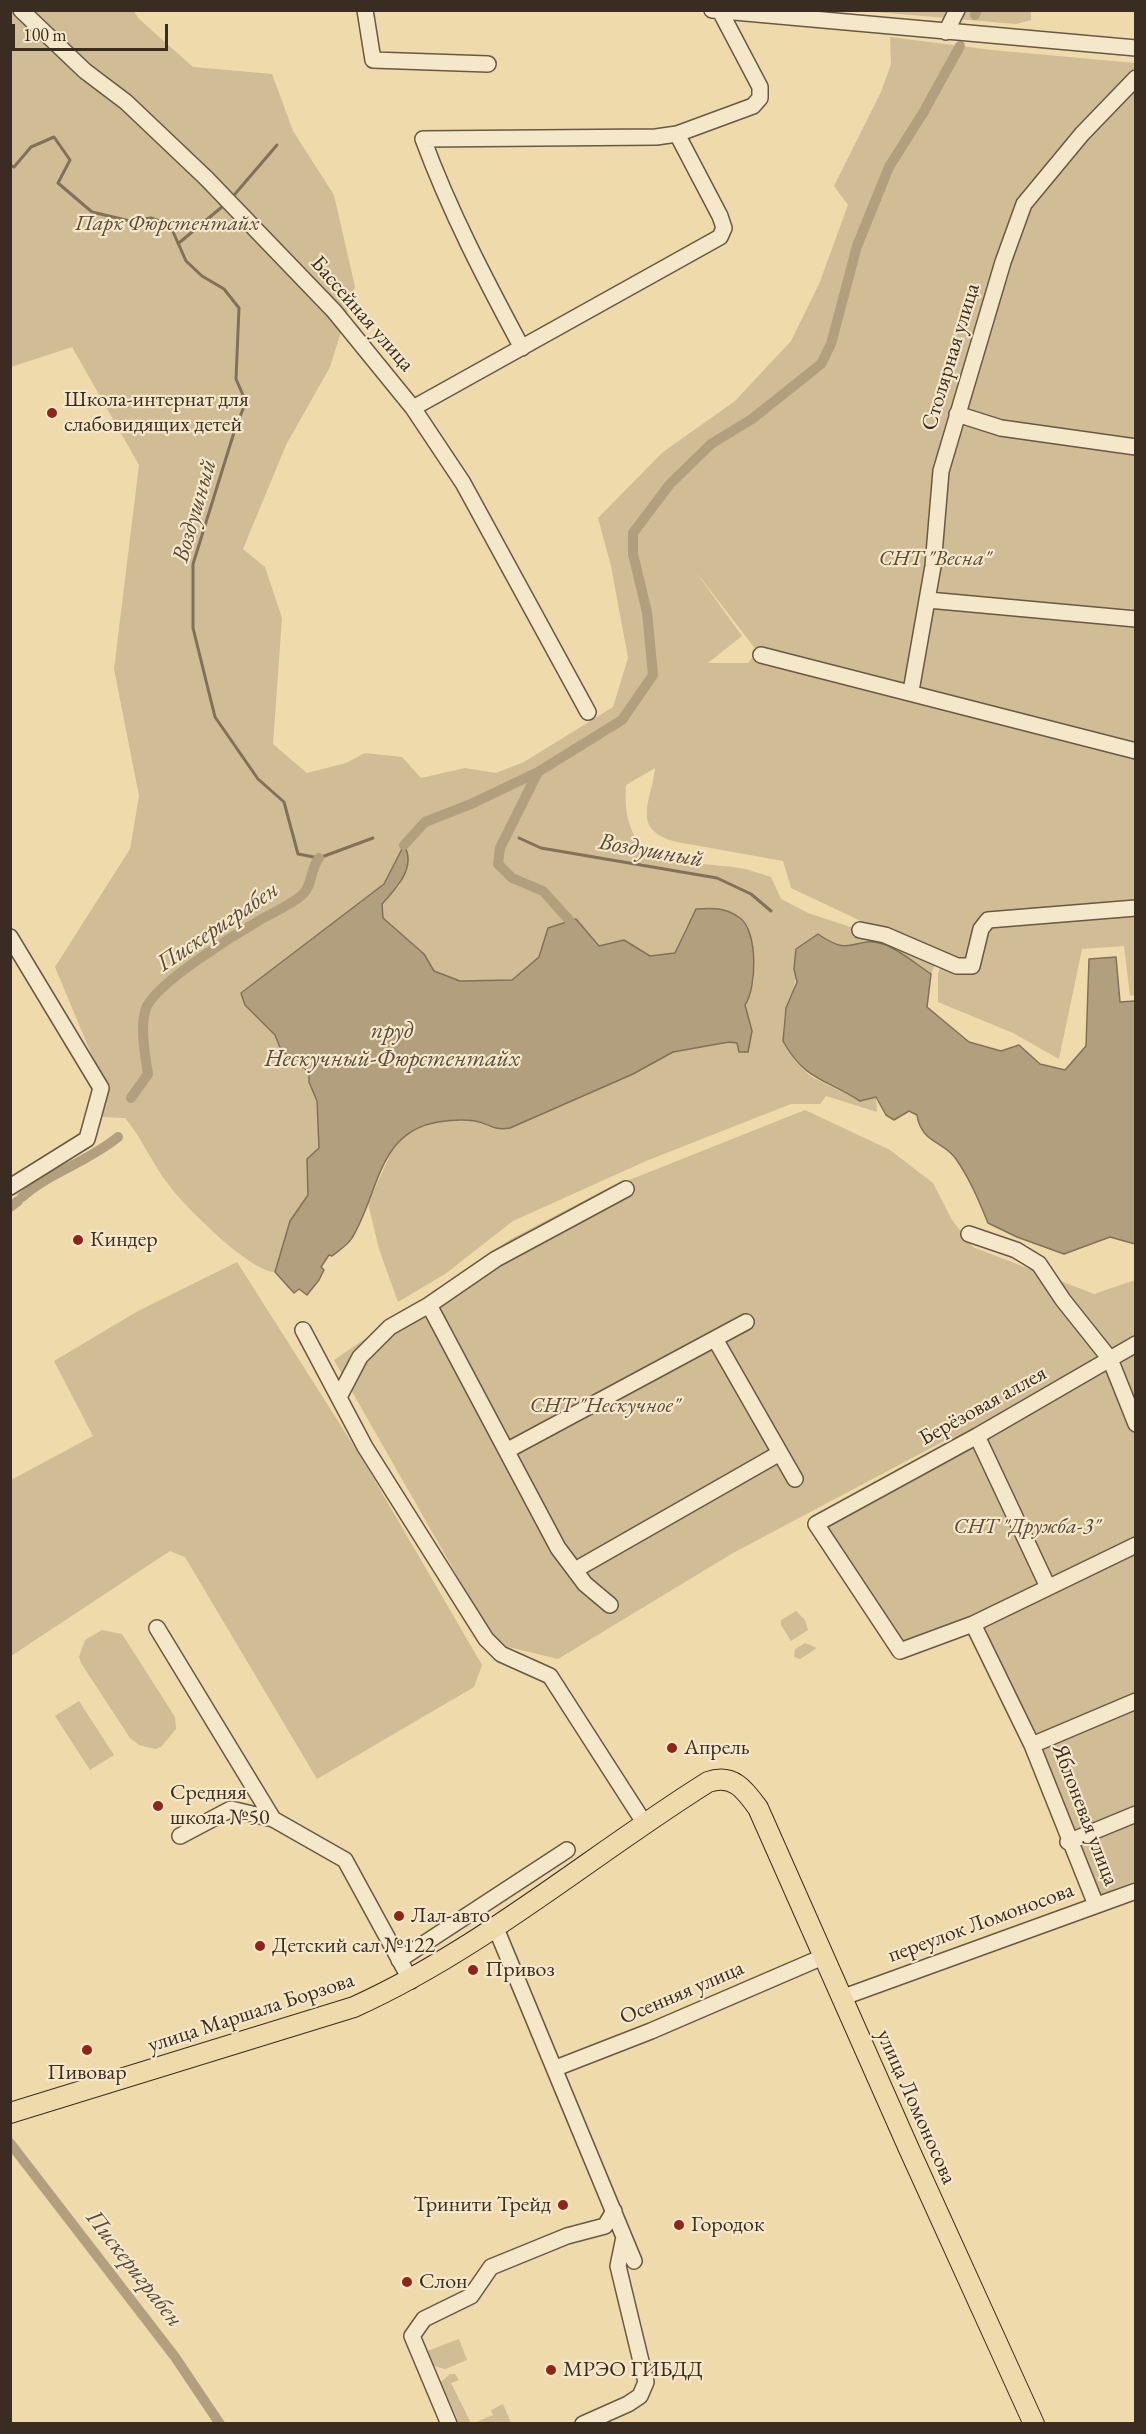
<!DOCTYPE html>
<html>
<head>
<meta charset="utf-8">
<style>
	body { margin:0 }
	#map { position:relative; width:1146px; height:2434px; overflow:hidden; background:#efdaac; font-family:"EB Garamond",serif }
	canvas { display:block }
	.frame { position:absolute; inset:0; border:12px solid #3b2c22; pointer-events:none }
	.scale { position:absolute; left:12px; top:24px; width:156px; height:27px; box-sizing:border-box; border:3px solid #3b2c22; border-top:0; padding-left:8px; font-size:18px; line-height:21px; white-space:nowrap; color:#3b2c22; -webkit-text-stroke:4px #f5e7c9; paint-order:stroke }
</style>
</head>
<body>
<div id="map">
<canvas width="1146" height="2434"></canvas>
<div class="frame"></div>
<div class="scale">100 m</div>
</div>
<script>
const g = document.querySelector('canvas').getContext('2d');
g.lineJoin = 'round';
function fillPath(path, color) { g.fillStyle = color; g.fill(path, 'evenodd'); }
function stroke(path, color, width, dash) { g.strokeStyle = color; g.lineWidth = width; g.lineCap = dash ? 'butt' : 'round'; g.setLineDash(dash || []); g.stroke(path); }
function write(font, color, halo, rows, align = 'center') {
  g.font = font + ' "EB Garamond",serif'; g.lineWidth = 4.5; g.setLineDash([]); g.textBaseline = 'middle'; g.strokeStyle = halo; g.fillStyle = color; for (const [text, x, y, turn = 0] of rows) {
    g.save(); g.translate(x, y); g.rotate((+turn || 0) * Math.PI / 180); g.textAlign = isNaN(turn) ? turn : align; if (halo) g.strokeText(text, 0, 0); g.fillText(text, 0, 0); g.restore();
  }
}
fillPath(new Path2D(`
	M 11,11 L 134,11 L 138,18 L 193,67 L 272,74 L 293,131 L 334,195 L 355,287 L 330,367 L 286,445 L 243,549 L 265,567 L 282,618 L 273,744 L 307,773 L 346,763 L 365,753 L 402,757 L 421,778 L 465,768 L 496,773 L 524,762 L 613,707 L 628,658 L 611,566 L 598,518 L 663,452 L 735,401 L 791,341 L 819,284 L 848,205 L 834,186 L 881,92 L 891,64 L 890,37 L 992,50 L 1135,63 L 1135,995 L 1130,996 L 1124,946 L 1082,949 L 1059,1059 L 1013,1033 L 938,1002 L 938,974 L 944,956 L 911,938 L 863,922 L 791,888 L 783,861 L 677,842 C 629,830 652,801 655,768 L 626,785 C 624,809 628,837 649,852 C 662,862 721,865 740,868 C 751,870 761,874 771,877 L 781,899 L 808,913 L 884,938 L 936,962 L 931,974 C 917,965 899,949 883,944 C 853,935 853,959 818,934 L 794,969 C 798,986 790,993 786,1009 C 784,1017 782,1034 784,1042 C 787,1054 806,1075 818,1080 C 833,1088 845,1092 859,1101 L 876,1097 L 877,1112 L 826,1096 L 820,1104 L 791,1104 L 646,1161 L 513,1221 L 445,1274 L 398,1302 L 379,1249 L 368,1203 L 391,1153 L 407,1132 L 436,1122 L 455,1120 L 474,1121 L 490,1127 L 585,1096 L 673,1052 L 723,1043 L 748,1043 L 752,1031 L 745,1005 C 758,987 754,959 751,938 L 687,925 L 675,953 L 650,956 L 624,940 L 599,946 L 576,919 L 548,928 L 539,957 L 512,980 L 460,981 L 434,971 L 424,954 L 383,918 L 382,904 L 400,885 L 404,846 L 384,884 L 241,993 L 245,1005 L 275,1035 L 281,1050 L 309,1073 C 309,1083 313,1090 316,1100 C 320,1115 320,1133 319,1148 L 307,1159 L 308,1195 L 290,1221 L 275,1272 C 250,1272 183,1205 168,1184 C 152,1163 142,1138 125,1118 L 102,1117 L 105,1087 L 55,967 L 130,849 L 139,796 L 114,669 L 139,465 L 72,347 L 11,367 ZM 693,568 L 757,651 L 748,663 L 708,663 L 742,636 Z
	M 864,11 L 1031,11 L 1031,20 L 1016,24 Z
	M 805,1110 L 890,1150 L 933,1183 L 952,1220 L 973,1247 L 1094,1294 L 1135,1280 L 1135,1881 L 1095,1897 L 971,1619 L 903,1647 L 823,1520 L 953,1448 L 946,1440 L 733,1553 L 558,1659 L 496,1644 L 334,1360 L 511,1239 L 604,1190 Z
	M 237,1262 L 364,1462 L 482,1665 L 474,1687 L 317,1779 L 185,1557 L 170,1551 L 11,1656 L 11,1480 L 93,1436 L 54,1361 L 138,1311 Z
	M 796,1611 L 805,1620 L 808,1630 L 791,1641 L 781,1625 L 781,1620 Z
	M 102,1630 L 122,1634 L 175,1717 L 176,1729 L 161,1747 L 155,1749 L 139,1745 L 130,1738 L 81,1663 L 79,1657 L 85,1640 Z
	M 805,1643 L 817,1648 L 800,1659 L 794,1657 L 795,1649 Z
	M 79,1701 L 114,1755 L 90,1770 L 55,1716 Z
	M 459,2339 L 467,2360 L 445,2369 L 434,2366 L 427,2351 Z
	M 450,2374 L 455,2374 L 459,2380 L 451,2383 L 471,2423 L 459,2423 L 441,2382 Z
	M 503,2404 L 511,2423 L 474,2423 L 493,2415 L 491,2410 Z`), '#d0bc95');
const water = new Path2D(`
	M 404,845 C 417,867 396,889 382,904 L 383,918 L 424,954 L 434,971 L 460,981 L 512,980 L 539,957 L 548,928 L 576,919 L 599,946 L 624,940 L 650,956 L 675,953 L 696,909 C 712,908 725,907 740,918 C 758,931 757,988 745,1005 L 752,1031 L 748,1052 L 739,1052 L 737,1043 L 729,1042 L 673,1052 L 633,1074 L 510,1128 C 493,1131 490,1124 475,1121 C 463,1119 450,1120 438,1122 C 377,1132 379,1194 352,1238 C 348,1245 338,1251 332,1256 L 329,1255 L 321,1267 L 324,1270 L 319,1280 L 307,1295 L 299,1289 L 294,1293 L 275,1272 L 290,1221 L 308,1195 L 307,1159 L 319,1148 L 317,1101 L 309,1082 L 309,1072 L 281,1050 L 275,1035 L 245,1005 L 241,993 L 384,884 Z
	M 818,934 C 853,959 853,935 883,944 C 899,949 917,965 931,974 L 927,1007 L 969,1042 L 1001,1051 L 1019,1045 L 1040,1064 L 1065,1070 L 1086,1046 L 1089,959 L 1116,957 L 1120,1002 L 1135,1001 L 1135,1244 L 1110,1237 L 1064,1254 L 1017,1237 L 988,1223 C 979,1201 970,1179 956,1159 C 944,1141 921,1143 917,1115 L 909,1111 L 894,1120 L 886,1115 L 876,1097 L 860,1101 C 826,1079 804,1080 783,1041 L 786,1008 L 797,982 L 794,969 L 796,949 Z`);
fillPath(water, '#b29f7d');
stroke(water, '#827159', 1.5);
stroke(new Path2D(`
	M 10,165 L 14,167 L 31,147 L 54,137 L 70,160 L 58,183 L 92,212 L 130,221 L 151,218 L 170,225 L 186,261 L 202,276 L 224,289 L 239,308 L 236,379 L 246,402 L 236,426 L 193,564 L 193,628 L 215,717 L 258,779 L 284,802 L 298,854 L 319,858 L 373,838
	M 235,194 L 277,145
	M 179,243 L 223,206
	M 519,838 L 541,848 L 717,878 L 751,894 L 771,911`), '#827159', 3);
stroke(new Path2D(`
	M 975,15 L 977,10
	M 538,772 L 500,848 L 498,864 L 512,878 L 543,891 L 570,921
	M 404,845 L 425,822 L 471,804 L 538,772 L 622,720 L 653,675 L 647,612 L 633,554 L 633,533 L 670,484 L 711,444 L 752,419 L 821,364 L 831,344 L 857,246 L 889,167 L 923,113 L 960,46
	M 131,1098 L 148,1074 C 145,1056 139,1022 147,1006 C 160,981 234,935 260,920 C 273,912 292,905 303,894 C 313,884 310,869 319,858
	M 22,1197 C 50,1172 88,1162 118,1137
	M 10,1207 L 18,1201
	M 10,2143 L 175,2357 L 220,2424`), '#b29f7d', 10);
const minor = new Path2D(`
	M 21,10 L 85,71 L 126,102 L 206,178 L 334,311 L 413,408 L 463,483 L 588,712
	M 365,10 L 373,60 L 488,64
	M 712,10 L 1136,48
	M 946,32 L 957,10
	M 522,348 C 485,279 450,212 423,139 L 656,137 L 677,134 L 753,106 L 760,98 L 760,87 L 720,11
	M 413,408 L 720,237 L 724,228 L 720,216 L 677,134
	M 957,414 L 1001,428 L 1136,447
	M 928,600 L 1136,619
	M 761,655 L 1136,751
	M 911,691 L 933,566 L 941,471 L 1003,262 L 1024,204 L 1082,134 L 1136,78
	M 860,930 L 885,935 L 957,966 L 972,966 L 981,929 L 988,920 L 1136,908
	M 10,937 L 101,1088 L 87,1139 L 10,1187
	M 969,1234 L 1016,1250 L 1039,1264 L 1063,1300 L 1110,1359 L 1136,1344
	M 303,1330 L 365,1447 L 486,1639 L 501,1654 L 550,1676 L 645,1824
	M 715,1339 L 795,1479
	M 339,1397 L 360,1357 L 390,1327 L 429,1305
	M 977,1436 L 1048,1587
	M 508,1450 L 746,1322
	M 575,1570 L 780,1453
	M 610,1605 L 585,1584 L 558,1548 L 429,1305 L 496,1259 L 626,1189
	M 973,1624 L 900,1651 L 816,1524 L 977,1436 L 1110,1359 L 1136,1424
	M 157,1628 L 273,1819 L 345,1860 L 411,1981
	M 1032,1745 L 973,1624 L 1136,1545
	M 180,1836 L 231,1809 L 273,1819
	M 1068,1842 L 1136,1814
	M 1096,1905 L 1032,1745 L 1136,1701
	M 495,1926 L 634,2261
	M 399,1960 L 567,1850
	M 841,1998 L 1136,1891
	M 556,2068 L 651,2031 L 825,1956
	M 449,2424 L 412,2336 L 424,2319 L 471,2296 L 491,2267 L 567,2236 L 605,2226 L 614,2211
	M 583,2424 L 628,2404 L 640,2396 L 646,2382 L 618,2266 L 624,2237`);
const major = new Path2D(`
	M 10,2113 L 354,2007 C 482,1949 590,1856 708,1782 C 733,1773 745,1790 758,1808 L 909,2149 L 1034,2424`);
stroke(minor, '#685844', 18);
stroke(major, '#3b2c22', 22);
stroke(minor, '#f5e7c9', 15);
stroke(major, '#efdaac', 20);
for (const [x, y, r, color] of [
	[52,413,6,"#8f2418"],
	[78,1240,6,"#8f2418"],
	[672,1748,6,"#8f2418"],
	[158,1806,6,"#8f2418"],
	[399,1916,6,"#8f2418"],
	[260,1946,6,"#8f2418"],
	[473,1970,6,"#8f2418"],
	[87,2050,6,"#8f2418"],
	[563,2205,6,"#8f2418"],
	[679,2225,6,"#8f2418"],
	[407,2282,6,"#8f2418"],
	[551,2370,6,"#8f2418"]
]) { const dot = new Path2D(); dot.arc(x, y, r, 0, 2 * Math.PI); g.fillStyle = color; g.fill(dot); stroke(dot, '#f5e7c9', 2); }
write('italic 22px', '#594939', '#f5e7c9', [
	["Парк Фюрстентайх",167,224],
	["СНТ \"Весна\"",935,559],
	["СНТ \"Нескучное\"",605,1406],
	["СНТ \"Дружба-3\"",1027,1527]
]);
write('22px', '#3b2c22', '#f5e7c9', [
	["Бассейная улица",362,314,49],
	["Столярная улица",951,357,-73],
	["Берёзовая аллея",983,1406,-29],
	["Яблоневая улица",1085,1815,69],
	["переулок Ломоносова",981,1923,-20],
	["Осенняя улица",682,1993,-23],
	["улица Маршала Борзова",251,2013,-18],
	["улица Ломоносова",916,2107,66]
]);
write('22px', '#3b2c22', '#f5e7c9', [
	["Школа-интернат для",64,400],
	["слабовидящих детей",64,425],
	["Киндер",90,1240],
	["Апрель",684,1748],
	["Средняя",170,1793],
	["школа №50",170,1818],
	["Лал-авто",411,1916],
	["Детский сал №122",272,1946],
	["Привоз",485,1970],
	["Пивовар",87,2073,"center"],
	["Тринити Трейд",551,2205,"right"],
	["Городок",691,2225],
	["Слон",419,2282],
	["МРЭО ГИБДД",563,2370]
], 'left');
write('italic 24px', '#594939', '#f5e7c9', [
	["Воздушный",195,511,-74],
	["Воздушный",651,851,10],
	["Пискериграбен",218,927,-34],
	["пруд",392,1031],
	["Нескучный-Фюрстентайх",392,1059],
	["Пискериграбен",134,2269,52]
]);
</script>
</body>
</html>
